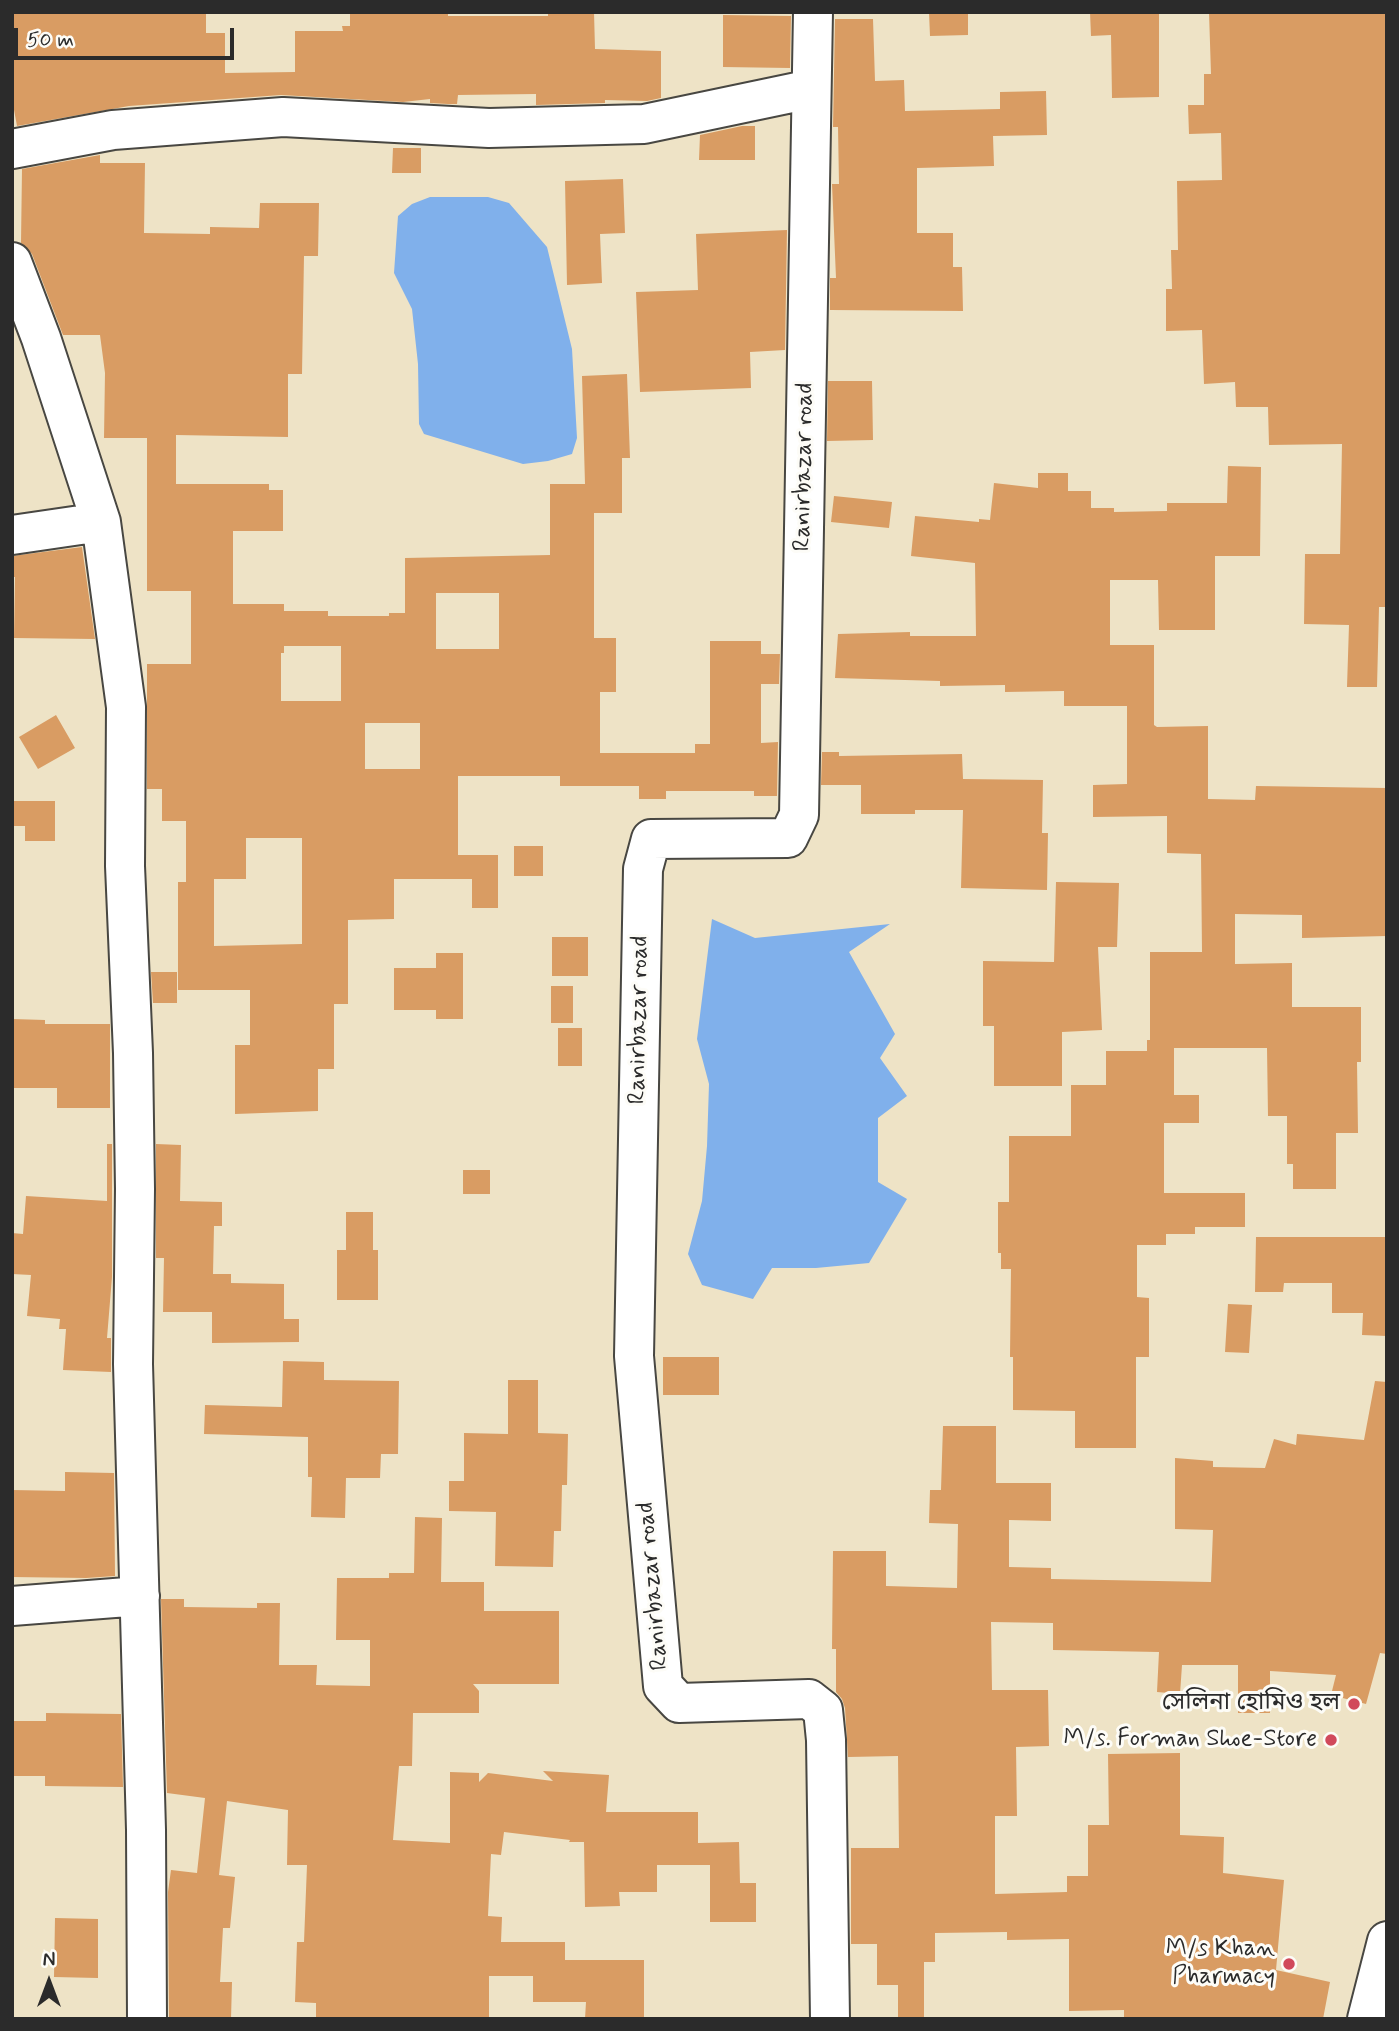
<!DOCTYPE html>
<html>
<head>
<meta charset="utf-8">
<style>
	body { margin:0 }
	#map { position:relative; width:1399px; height:2031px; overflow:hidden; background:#eee3c6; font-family:Mynerve,sans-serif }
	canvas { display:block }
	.frame { position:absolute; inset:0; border:14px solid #2b2b2b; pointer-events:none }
	.north { position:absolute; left:14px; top:1947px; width:70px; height:70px; -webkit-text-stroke:5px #fdfcf7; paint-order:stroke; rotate:0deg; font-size:19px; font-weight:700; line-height:28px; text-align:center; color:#2b2b2b }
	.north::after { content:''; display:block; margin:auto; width:24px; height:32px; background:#2b2b2b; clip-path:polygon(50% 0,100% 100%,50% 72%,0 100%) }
	.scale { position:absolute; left:14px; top:28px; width:220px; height:32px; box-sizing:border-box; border:4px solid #2b2b2b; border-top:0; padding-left:9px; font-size:21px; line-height:24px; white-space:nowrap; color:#2b2b2b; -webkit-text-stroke:5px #fdfcf7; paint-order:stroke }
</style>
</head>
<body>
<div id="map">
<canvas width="1399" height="2031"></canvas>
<div class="frame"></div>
<div class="north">N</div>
<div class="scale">50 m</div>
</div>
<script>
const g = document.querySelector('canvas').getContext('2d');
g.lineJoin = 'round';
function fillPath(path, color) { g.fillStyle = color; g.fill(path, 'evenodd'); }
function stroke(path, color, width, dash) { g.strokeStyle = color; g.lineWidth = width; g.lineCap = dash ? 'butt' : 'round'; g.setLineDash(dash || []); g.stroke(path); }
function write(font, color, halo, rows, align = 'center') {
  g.font = font + ' Mynerve,"Noto Sans Bengali",sans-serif'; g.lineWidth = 6; g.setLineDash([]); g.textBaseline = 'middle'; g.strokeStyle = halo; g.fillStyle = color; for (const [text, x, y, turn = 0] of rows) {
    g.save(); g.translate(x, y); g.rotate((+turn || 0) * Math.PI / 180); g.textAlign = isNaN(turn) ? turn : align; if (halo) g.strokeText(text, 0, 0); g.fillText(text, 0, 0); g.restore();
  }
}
fillPath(new Path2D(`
	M 430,197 L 488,197 L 509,203 L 547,247 L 572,349 L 577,438 L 572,454 L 548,461 L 523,464 L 424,434 L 419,424 L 418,364 L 412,309 L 394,273 L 398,216 L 412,204 Z
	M 712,919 L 755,938 L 890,924 L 849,952 L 895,1034 L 880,1058 L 907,1096 L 878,1118 L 878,1182 L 907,1199 L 869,1263 L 816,1268 L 772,1268 L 753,1299 L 702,1285 L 688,1254 L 702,1201 L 707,1146 L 709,1084 L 697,1039 Z`), '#80b0eb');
fillPath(new Path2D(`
	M 12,12 L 206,12 L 206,33 L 225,33 L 225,73 L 295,72 L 295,31 L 343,31 L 342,26 L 350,26 L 350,12 L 448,12 L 448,16 L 548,16 L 548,12 L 594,12 L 595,49 L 661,51 L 661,98 L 647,101 L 605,100 L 605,103 L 536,105 L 536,94 L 458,95 L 457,104 L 448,104 L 430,103 L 430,99 L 403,102 L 281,95 L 129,106 L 17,126 L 12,99 Z
	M 929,12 L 968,12 L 968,35 L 930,36 Z
	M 1090,12 L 1159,12 L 1159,97 L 1112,98 L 1111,35 L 1091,36 Z
	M 1209,12 L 1387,13 L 1387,607 L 1379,607 L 1377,687 L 1347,687 L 1349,625 L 1304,624 L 1305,554 L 1340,554 L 1342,444 L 1269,445 L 1268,407 L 1236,407 L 1235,382 L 1204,384 L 1202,330 L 1166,331 L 1166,289 L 1172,289 L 1171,250 L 1178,250 L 1177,181 L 1222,180 L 1221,133 L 1189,134 L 1188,105 L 1204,105 L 1204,74 L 1211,74 Z
	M 723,15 L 791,16 L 790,68 L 723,67 Z
	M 835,19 L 873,19 L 875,81 L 904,80 L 905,111 L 1000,109 L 1000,92 L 1046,91 L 1047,135 L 993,136 L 994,166 L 917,168 L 917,233 L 953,233 L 953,267 L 962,267 L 963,311 L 830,310 L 830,278 L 836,278 L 832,184 L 839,184 L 838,127 L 833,127 Z
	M 742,126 L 755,126 L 755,160 L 699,160 L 700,135 Z
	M 393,148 L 421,148 L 421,173 L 392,173 Z
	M 100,155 L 100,163 L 145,163 L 144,233 L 210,234 L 210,227 L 259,228 L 260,203 L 319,203 L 318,256 L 304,256 L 302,374 L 288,374 L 288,437 L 176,435 L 176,484 L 269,484 L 269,490 L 283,490 L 283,531 L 233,531 L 233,604 L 284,604 L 284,611 L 328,611 L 328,616 L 389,616 L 389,613 L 405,613 L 405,558 L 550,555 L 550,484 L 585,484 L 582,376 L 627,374 L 630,458 L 622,458 L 622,513 L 594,513 L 594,638 L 616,638 L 616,692 L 600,692 L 600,753 L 695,753 L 695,744 L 710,744 L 710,641 L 761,641 L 761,654 L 780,654 L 779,684 L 761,684 L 761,743 L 778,742 L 777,796 L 754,796 L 754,791 L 666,791 L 666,799 L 639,799 L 639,786 L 560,786 L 560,776 L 458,776 L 458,855 L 498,855 L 498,908 L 472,908 L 472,879 L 394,879 L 394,919 L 348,920 L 348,1004 L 334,1004 L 334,1069 L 318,1069 L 318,1111 L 235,1114 L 235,1045 L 250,1045 L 250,990 L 178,990 L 178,882 L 186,882 L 186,821 L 162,821 L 162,789 L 147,789 L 147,664 L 191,664 L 191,591 L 147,591 L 147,438 L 104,438 L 105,373 L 100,335 L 63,335 L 32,254 L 21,243 L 22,169 ZM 436,593 L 499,593 L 499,649 L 436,649 ZM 284,646 L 341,646 L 341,701 L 281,701 L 281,653 L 284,653 ZM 365,723 L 420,723 L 420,769 L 365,769 ZM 246,838 L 302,838 L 302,944 L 214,946 L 214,879 L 246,879 Z
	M 623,179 L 625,233 L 600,234 L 602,283 L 567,285 L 565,181 Z
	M 787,230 L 785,350 L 750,352 L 751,388 L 640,392 L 636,292 L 698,290 L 696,234 Z
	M 828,381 L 872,381 L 873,440 L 827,441 Z
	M 1228,466 L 1261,467 L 1260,556 L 1215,556 L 1215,630 L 1159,630 L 1158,580 L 1110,580 L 1110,645 L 1154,645 L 1154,725 L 1157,727 L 1208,726 L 1208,799 L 1255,800 L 1256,786 L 1387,788 L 1387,936 L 1302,938 L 1302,915 L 1235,914 L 1235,964 L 1292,963 L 1292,1007 L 1361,1007 L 1361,1062 L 1357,1062 L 1358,1133 L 1336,1133 L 1336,1189 L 1293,1189 L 1293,1164 L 1287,1164 L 1287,1116 L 1268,1116 L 1267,1048 L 1174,1048 L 1174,1095 L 1199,1095 L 1199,1123 L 1164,1123 L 1164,1193 L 1245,1193 L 1245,1227 L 1195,1227 L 1195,1234 L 1166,1234 L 1166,1245 L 1137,1245 L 1137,1297 L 1149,1298 L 1149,1357 L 1136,1357 L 1136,1448 L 1075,1448 L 1075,1411 L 1013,1410 L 1013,1357 L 1010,1357 L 1011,1269 L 1001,1269 L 1001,1253 L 998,1253 L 998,1202 L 1009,1202 L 1009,1136 L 1071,1136 L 1071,1085 L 1106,1085 L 1106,1051 L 1147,1051 L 1147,1040 L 1150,1040 L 1150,952 L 1202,952 L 1201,854 L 1167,853 L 1167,816 L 1093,817 L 1093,785 L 1127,784 L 1127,706 L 1064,706 L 1064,691 L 1005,692 L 1005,685 L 940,686 L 940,681 L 835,678 L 838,634 L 910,632 L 910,636 L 976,636 L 975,563 L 911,556 L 915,516 L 979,522 L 979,519 L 990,520 L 994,483 L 1038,488 L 1038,473 L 1068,473 L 1068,491 L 1091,491 L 1091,508 L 1114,508 L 1114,512 L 1167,511 L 1167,503 L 1227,503 Z
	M 834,496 L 892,502 L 889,528 L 831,522 Z
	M 82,547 L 95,639 L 14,638 L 15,577 L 12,577 L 12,556 Z
	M 56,715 L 75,748 L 38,769 L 19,737 Z
	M 822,752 L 839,752 L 839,756 L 962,754 L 963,779 L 1043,780 L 1042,833 L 1048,833 L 1047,890 L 961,888 L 963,810 L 915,810 L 915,814 L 861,814 L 861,785 L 821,785 Z
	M 12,801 L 55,801 L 55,841 L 25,841 L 25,826 L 12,826 Z
	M 514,846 L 543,846 L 543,876 L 514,876 Z
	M 1056,882 L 1119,883 L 1117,947 L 1098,947 L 1102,1030 L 1062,1032 L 1062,1086 L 994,1086 L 994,1026 L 983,1026 L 983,961 L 1054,962 Z
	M 552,937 L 588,937 L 588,976 L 552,976 Z
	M 436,953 L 463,953 L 463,1019 L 436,1019 L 436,1010 L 394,1010 L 394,968 L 436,968 Z
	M 151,972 L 177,972 L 177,1003 L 153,1003 Z
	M 551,986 L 573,986 L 573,1023 L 551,1023 Z
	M 12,1019 L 45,1020 L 45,1024 L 110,1024 L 110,1108 L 57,1108 L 57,1088 L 12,1088 Z
	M 558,1028 L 582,1028 L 582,1066 L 558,1066 Z
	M 107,1144 L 112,1144 L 112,1277 L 107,1338 L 111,1338 L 111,1372 L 63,1370 L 66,1329 L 59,1329 L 60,1319 L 27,1316 L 31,1275 L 12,1274 L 12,1233 L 23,1234 L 26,1196 L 107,1201 Z
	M 156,1144 L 181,1145 L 180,1201 L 222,1202 L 222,1226 L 214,1226 L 213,1274 L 231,1274 L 231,1283 L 284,1284 L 284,1319 L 299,1319 L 299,1342 L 212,1343 L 212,1312 L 163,1312 L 164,1258 L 156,1258 Z
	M 463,1170 L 490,1170 L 490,1194 L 463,1194 Z
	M 346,1212 L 373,1212 L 373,1250 L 378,1250 L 378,1300 L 337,1300 L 337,1250 L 346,1250 Z
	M 1256,1237 L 1387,1237 L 1387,1336 L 1362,1335 L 1363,1313 L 1332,1313 L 1332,1283 L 1284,1283 L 1283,1292 L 1255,1292 Z
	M 1228,1304 L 1252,1305 L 1249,1353 L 1225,1352 Z
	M 663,1357 L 719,1357 L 719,1395 L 663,1395 Z
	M 283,1361 L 324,1362 L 324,1380 L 399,1381 L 398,1454 L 381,1454 L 380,1478 L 346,1478 L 345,1518 L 311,1517 L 312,1477 L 308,1477 L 308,1437 L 204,1434 L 205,1405 L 282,1407 Z
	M 508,1380 L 538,1380 L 538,1433 L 568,1434 L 567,1485 L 562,1485 L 561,1531 L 554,1531 L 553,1567 L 495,1566 L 496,1512 L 449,1511 L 449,1481 L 464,1481 L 464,1433 L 508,1434 Z
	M 1375,1381 L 1387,1382 L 1387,1654 L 1380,1653 L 1366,1704 L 1331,1695 L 1336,1675 L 1270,1671 L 1270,1713 L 1238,1713 L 1238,1665 L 1182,1665 L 1180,1694 L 1157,1692 L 1159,1652 L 1053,1650 L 1053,1623 L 991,1622 L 992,1690 L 1048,1690 L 1049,1746 L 1016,1747 L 1017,1816 L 995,1816 L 995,1894 L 1067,1892 L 1067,1876 L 1088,1876 L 1088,1825 L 1109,1825 L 1108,1754 L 1180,1753 L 1180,1835 L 1224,1837 L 1223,1873 L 1284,1880 L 1276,1970 L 1330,1982 L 1323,2019 L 1124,2019 L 1124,2010 L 1069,2011 L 1069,1939 L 1007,1940 L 1007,1932 L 935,1933 L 935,1962 L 924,1962 L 924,2017 L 898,2017 L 898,1985 L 877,1985 L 877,1944 L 851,1944 L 851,1848 L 899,1848 L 898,1756 L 848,1757 L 845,1708 L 842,1699 L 836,1692 L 836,1649 L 832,1649 L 833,1551 L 886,1551 L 886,1586 L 957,1588 L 958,1524 L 929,1523 L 930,1490 L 941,1490 L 943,1426 L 996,1426 L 996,1483 L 1051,1483 L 1051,1521 L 1009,1520 L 1009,1567 L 1051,1568 L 1051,1579 L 1211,1582 L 1213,1530 L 1175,1529 L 1175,1458 L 1213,1461 L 1213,1467 L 1265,1468 L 1274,1439 L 1296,1445 L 1297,1434 L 1364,1440 Z
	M 65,1472 L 114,1473 L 115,1576 L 86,1578 L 12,1577 L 12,1490 L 65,1491 Z
	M 415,1517 L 442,1518 L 441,1582 L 484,1582 L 484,1611 L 559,1611 L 559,1684 L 473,1684 L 479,1691 L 479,1713 L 413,1713 L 412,1766 L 399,1766 L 393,1840 L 450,1843 L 450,1772 L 479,1773 L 479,1782 L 488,1773 L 553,1781 L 543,1771 L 609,1775 L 606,1812 L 698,1812 L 698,1843 L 739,1842 L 740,1883 L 756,1883 L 756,1922 L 710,1922 L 710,1865 L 657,1865 L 657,1892 L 619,1892 L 620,1906 L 585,1907 L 584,1842 L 569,1842 L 570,1840 L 504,1832 L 501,1855 L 491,1854 L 488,1916 L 502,1917 L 501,1942 L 565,1942 L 565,1960 L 644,1960 L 644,2019 L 585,2019 L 586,2002 L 533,2002 L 533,1976 L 489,1976 L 489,2019 L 316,2019 L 316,2003 L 295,2002 L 297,1942 L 304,1942 L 307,1865 L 287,1865 L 288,1810 L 227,1801 L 219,1875 L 235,1877 L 230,1928 L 223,1928 L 220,1982 L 232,1982 L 231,2019 L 169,2019 L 168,1892 L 171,1870 L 197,1873 L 205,1798 L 167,1793 L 161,1599 L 184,1599 L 184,1607 L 257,1608 L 257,1603 L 280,1603 L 279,1665 L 317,1665 L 316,1685 L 370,1686 L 370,1640 L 336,1640 L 337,1578 L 389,1578 L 389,1573 L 414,1573 Z
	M 46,1713 L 121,1714 L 123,1787 L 45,1786 L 45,1776 L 12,1776 L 12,1721 L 46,1721 Z
	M 55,1918 L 98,1919 L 98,1978 L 54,1977 Z`), '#d99c63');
const minor = new Path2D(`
	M 813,12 L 799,815 L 788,838 L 651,839 L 643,869 L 634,1356 L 663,1686 L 679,1703 L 809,1699 L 823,1710 L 826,1740 L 830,2019
	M 12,149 L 113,130 L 283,117 L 489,128 L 644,124 L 811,89
	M 12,262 L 41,338 L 101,522 L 126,707 L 125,866 L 133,1053 L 135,1189 L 133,1364 L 146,1830 L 147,2019
	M 12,535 L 101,522
	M 12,1606 L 140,1596`);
const major = new Path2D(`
	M 1367,2019 L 1387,1941`);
stroke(minor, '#484742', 42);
stroke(major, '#484742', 42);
stroke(minor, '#fff', 38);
stroke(major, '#fff', 38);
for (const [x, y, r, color] of [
	[1354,1704,7,"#d1495b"],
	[1331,1740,7,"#d1495b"],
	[1289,1964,7,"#d1495b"]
]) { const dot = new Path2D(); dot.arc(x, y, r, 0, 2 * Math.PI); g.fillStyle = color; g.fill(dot); stroke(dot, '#fdfcf7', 2.5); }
write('24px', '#2b2b2b', '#fdfcf7', [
	["Ranirbazar road",805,467,-89],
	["Ranirbazar road",640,1020,-89],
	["Ranirbazar road",654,1586,-95]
]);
write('24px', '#2b2b2b', '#fdfcf7', [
	["সেলিনা হোমিও হল",1340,1704],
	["M/s. Forman Shoe-Store",1317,1740],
	["M/s Khan",1275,1950],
	["Pharmacy",1275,1978]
], 'right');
</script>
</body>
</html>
